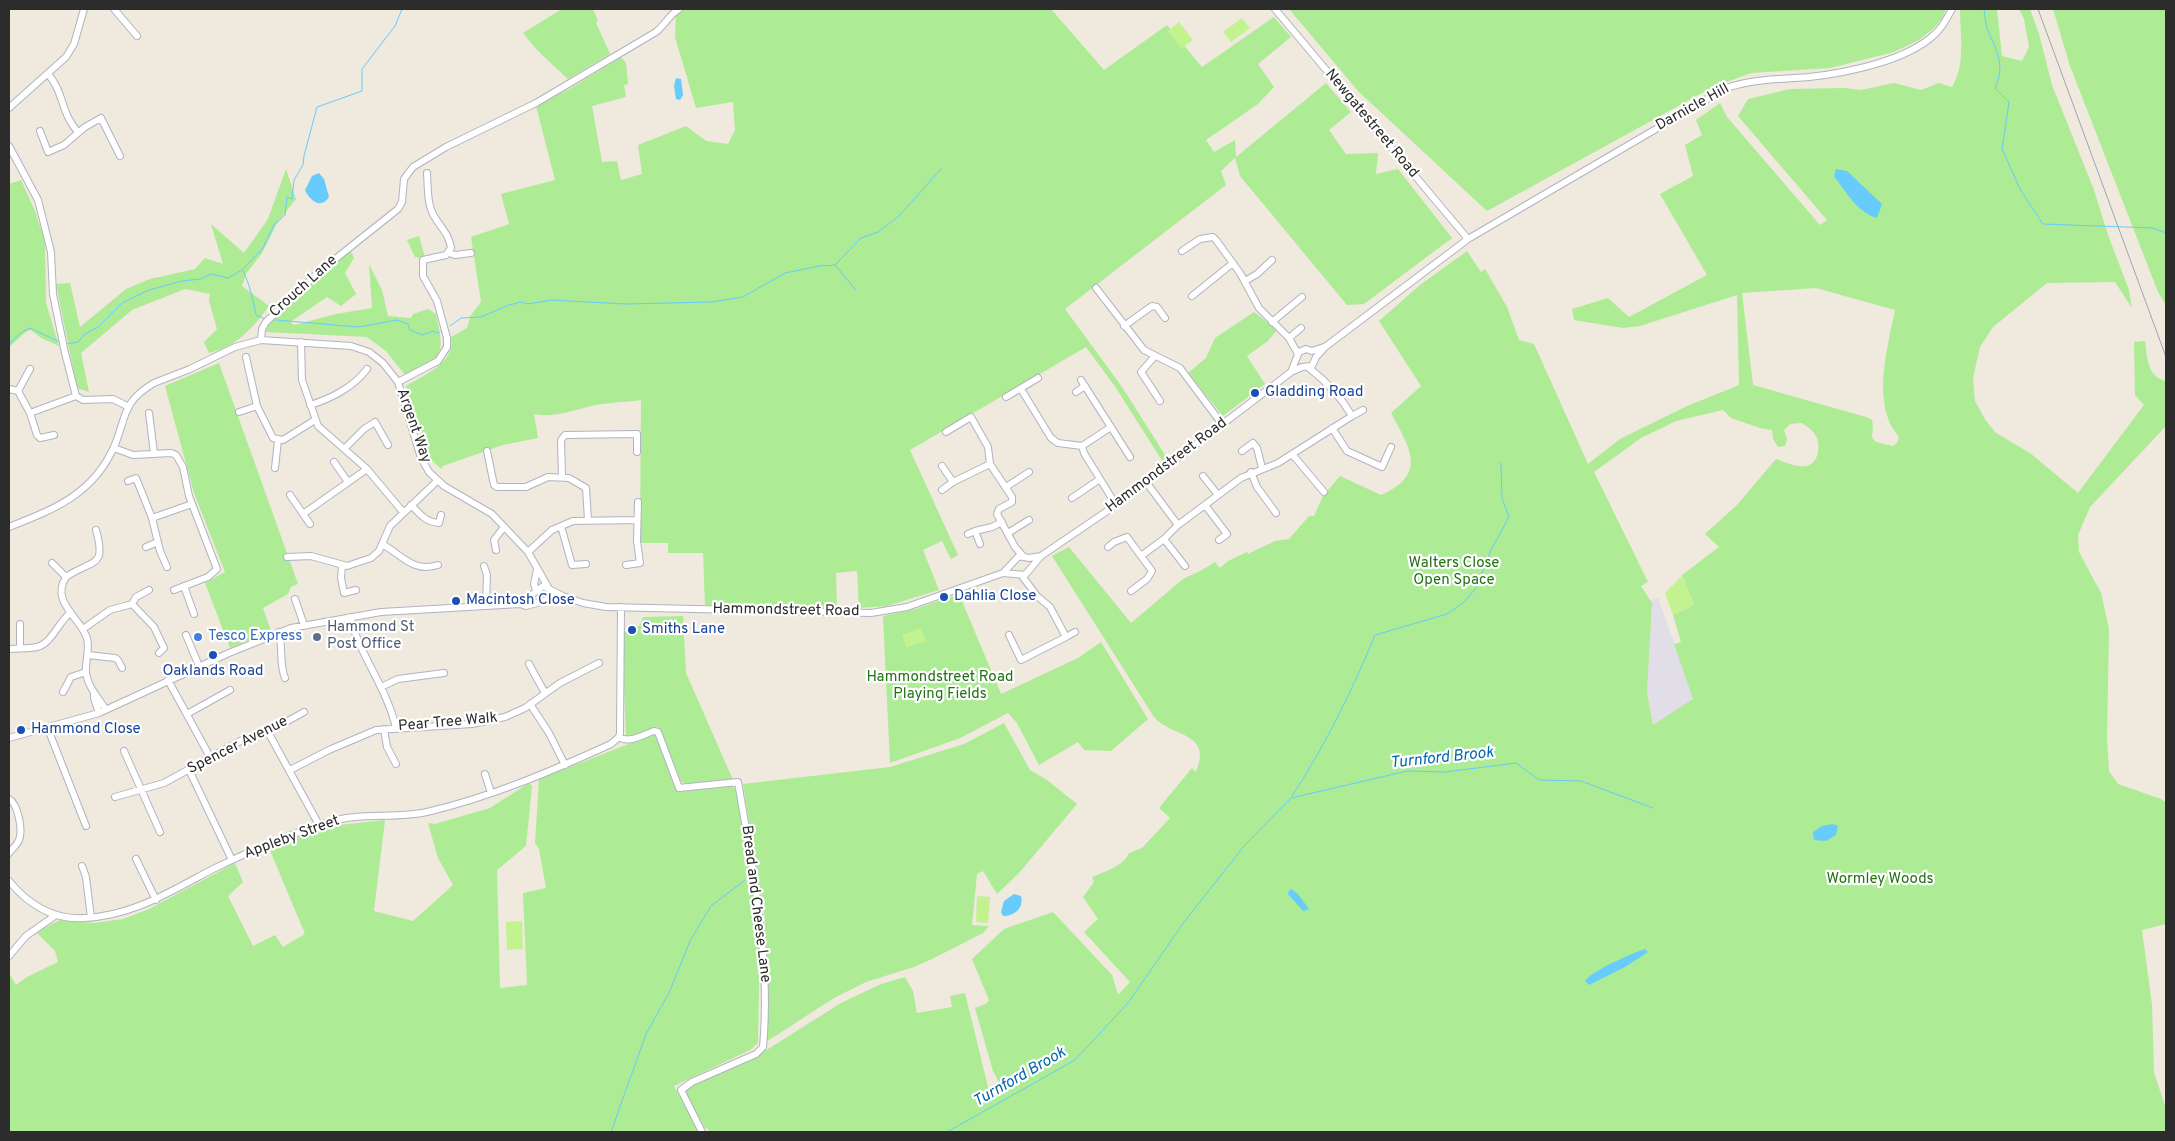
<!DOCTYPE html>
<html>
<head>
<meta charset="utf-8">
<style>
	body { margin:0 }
	#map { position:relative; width:2175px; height:1141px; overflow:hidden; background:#efe9de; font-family:Overpass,sans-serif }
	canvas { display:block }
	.frame { position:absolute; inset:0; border:10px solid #2c2c2c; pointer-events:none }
</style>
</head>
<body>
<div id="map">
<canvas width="2175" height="1141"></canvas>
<div class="frame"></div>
</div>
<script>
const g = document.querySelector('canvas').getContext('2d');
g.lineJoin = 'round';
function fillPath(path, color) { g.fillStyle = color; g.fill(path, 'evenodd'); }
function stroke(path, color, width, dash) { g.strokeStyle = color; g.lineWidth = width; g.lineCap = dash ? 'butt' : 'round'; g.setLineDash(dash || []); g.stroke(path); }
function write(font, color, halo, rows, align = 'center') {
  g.font = font + ' Overpass,sans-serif'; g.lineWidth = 4.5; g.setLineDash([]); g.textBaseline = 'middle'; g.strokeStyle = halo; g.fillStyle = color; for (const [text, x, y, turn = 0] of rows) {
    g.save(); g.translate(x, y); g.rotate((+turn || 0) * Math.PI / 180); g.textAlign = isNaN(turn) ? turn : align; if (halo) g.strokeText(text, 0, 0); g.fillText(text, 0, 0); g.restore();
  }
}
fillPath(new Path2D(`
	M 1658,598 L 1694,699 L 1653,725 L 1647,692 L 1652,604 L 1650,600 Z`), '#e1dee7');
fillPath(new Path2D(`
	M 562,9 L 593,9 L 598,21 L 596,23 L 610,54 L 568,79 L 538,51 L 523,33 Z
	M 684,9 L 1051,9 L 1104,70 L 1167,25 L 1202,67 L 1274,17 L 1291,37 L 1258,64 L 1274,87 L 1258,104 L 1206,140 L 1214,152 L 1235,140 L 1236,157 L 1326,83 L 1351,112 L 1329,130 L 1346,154 L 1378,153 L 1376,174 L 1398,169 L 1452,238 L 1364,304 L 1347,305 L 1240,176 L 1235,158 L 1221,171 L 1226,185 L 1065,309 L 1122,387 L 1167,458 L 1163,462 L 1116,388 L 1086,347 L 910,450 L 958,555 L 951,559 L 942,541 L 923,550 L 939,590 L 887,606 L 859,608 L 857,571 L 836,573 L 837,608 L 705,605 L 703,553 L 668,553 L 668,543 L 640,543 L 641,400 C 629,402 615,402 602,404 C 579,407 558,419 534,414 L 538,438 L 503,445 L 443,466 L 441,469 L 426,455 L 406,386 C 424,375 456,363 451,337 L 467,328 L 471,315 L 481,302 L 471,237 L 509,224 L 501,194 L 555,180 L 536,106 L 571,88 L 621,57 L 626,63 L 628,84 L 624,85 L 626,97 L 592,106 L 602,162 L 617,161 L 621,180 L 642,174 L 638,145 L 686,126 L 706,141 L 728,144 L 735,130 L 733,102 L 696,108 L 675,37 L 676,14 Z
	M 1289,9 L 1946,9 L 1942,18 L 1934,28 L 1919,40 L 1894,52 L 1830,68 L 1751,73 L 1713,87 L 1487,211 L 1359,92 Z
	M 1960,9 L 1997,9 L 2002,56 L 2022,61 L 2029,47 L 2024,19 L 2019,9 L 2030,9 L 2039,34 L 2052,85 L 2094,190 L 2108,235 L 2129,290 L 2132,308 L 2115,282 L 2047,283 L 1993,327 L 1980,347 L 1973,378 L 1975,401 L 1986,421 L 1996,433 L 2030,453 L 2078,493 L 2144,405 L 2135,395 L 2134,342 L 2145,341 C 2147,357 2147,377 2166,381 L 2166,426 L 2090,507 L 2078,535 L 2079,552 L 2101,593 L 2109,629 L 2107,738 L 2109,771 L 2118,784 L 2161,799 L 2166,803 L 2166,924 L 2142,930 L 2152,1005 L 2154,1073 L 2166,1108 L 2166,1132 L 709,1132 L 708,1129 L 705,1128 L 686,1095 L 686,1089 L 691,1085 L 768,1049 L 841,1003 L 881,984 L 905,977 L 913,991 L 917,1013 L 952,1007 L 950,996 L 965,993 L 990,1095 L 1003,1090 L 993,1071 L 975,1008 L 986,1004 L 989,1000 L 972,959 L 1004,929 L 1053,912 L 1112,975 L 1118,995 L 1130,982 L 1084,932 L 1098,919 L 1083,897 L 1094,882 L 1092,877 C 1104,872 1124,866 1129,853 L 1142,848 L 1170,818 L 1159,808 L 1192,768 L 1196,772 C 1213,731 1172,738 1154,717 L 1052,556 L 1069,547 L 1131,623 L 1183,579 L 1202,570 L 1215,562 L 1220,568 L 1228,561 L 1247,552 L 1248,554 L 1275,541 L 1289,539 L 1309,516 L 1314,516 L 1323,496 L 1340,476 L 1381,495 C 1429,474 1409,447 1391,413 L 1421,386 L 1379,321 L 1420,285 L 1467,251 L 1481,272 L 1485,269 L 1507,307 L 1519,340 L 1534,344 L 1588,464 L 1620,439 L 1685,407 L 1739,385 L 1737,295 L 1640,326 L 1623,328 L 1574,320 L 1572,309 L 1608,298 L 1629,317 L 1707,275 L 1660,194 L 1693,176 L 1685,145 L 1702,135 L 1696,120 L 1720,103 L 1727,117 L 1820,225 L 1827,220 L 1738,116 L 1748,99 L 1790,89 L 1844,88 L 1861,90 L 1894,83 L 1921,90 L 1939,83 L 1952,87 C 1966,65 1960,34 1960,9 ZM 1816,288 L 1895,310 C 1888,345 1876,387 1889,421 C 1891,427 1896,432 1899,437 L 1897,443 L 1893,446 L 1876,442 L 1872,437 L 1873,426 L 1872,420 L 1866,417 L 1753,385 L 1742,293 ZM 1723,410 L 1731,418 L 1760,428 L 1772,430 L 1773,439 L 1778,447 L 1785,446 L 1787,439 L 1784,430 L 1790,424 L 1802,423 C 1807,427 1813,430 1816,436 C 1821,445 1819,463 1807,466 C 1797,468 1785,462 1776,459 L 1737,505 L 1705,534 L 1719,547 L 1682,575 L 1694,605 L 1673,615 L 1681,642 L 1674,644 L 1693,699 L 1653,725 L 1647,692 L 1652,603 L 1641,586 L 1648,582 L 1594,472 L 1641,438 L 1676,421 Z
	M 2053,9 L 2166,9 L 2166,305 L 2158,292 L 2070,66 Z
	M 286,169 L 296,199 L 277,223 L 262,253 L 246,274 L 242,286 L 269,306 C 255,326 235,348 209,353 L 204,342 L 217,329 L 209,301 L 210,294 L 185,289 L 132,310 L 81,353 L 89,392 L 77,388 L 56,284 L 70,283 L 80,327 L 126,289 L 150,279 L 195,269 L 205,258 L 223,264 L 211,224 L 244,253 L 268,219 Z
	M 21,180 L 35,211 L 45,242 L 46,303 L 59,346 L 41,338 L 31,330 L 27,331 L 9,347 L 9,184 Z
	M 419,236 L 425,258 L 415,257 L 407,240 Z
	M 350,250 L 354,258 L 345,273 L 356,294 L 341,306 L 327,297 L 290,322 L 294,325 L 336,314 L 372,308 L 369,264 L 382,290 L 388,316 L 411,318 L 413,314 L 428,309 L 436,314 C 445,358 444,355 405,375 L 386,351 L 367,337 L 266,332 L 268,323 L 320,273 Z
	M 1254,312 L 1277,330 L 1268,341 L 1247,356 L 1265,384 L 1223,416 L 1188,373 L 1206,358 L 1215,338 Z
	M 219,363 L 298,584 L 291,587 L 288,594 L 263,608 L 271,631 L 230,648 L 205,583 L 225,572 L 194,493 L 165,386 Z
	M 959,594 L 1001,694 L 1078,658 L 1101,642 L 1148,719 L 1111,751 L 1084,750 L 1078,742 L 1039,765 L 1017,723 L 1008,713 L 960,738 L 890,763 L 883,616 L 915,609 Z
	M 683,616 L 686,673 L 733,780 L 685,784 L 681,781 L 658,727 L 626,737 L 622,633 L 639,626 L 643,617 Z
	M 1004,723 L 1030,770 L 1047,780 L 1077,804 L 1019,873 L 997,894 L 983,871 L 977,874 L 972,925 L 989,926 L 983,933 L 932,959 L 914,967 L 866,982 L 834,998 L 766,1042 L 765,919 L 743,784 L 890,767 L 964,744 Z
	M 654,734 L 656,735 L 678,792 L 733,786 L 738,795 L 760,937 L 758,1043 L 750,1050 L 674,1086 L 699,1132 L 9,1132 L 9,973 L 16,985 L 27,977 L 58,962 L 55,951 L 36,932 L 60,920 L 94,923 L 123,919 L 149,909 L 235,863 L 243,882 L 228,896 L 253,946 L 275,935 L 283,947 L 305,934 L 269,848 L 321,827 L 385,820 L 374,911 L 413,921 L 453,885 L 438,858 L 428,823 L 435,824 L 490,808 L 529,783 L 532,786 L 526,846 L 497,870 L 500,988 L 527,985 L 523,893 L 546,888 L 539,849 L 535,843 L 539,779 Z`), '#adeb95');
fillPath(new Path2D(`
	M 1242,18 L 1250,28 L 1231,42 L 1223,32 Z
	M 1179,22 L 1193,40 L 1181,49 L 1168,31 Z
	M 1682,576 L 1694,605 L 1673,615 L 1665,593 Z
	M 921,628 L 926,641 L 906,648 L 902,635 Z
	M 977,896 L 990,897 L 988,923 L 976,922 Z
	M 522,921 L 523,949 L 507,950 L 506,922 Z`), '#c3f390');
fillPath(new Path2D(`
	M 676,78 L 681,79 L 683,95 L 680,100 L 676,99 L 674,86 Z
	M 1836,169 L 1847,171 L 1882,204 L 1877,218 C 1857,212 1847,193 1834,176 Z
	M 319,173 L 324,179 L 329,197 C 321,210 309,200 305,190 L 312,176 Z
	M 1833,824 L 1838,826 L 1836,835 L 1826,841 L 1814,840 L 1813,832 L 1822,826 Z
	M 1291,889 L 1298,894 L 1309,909 L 1303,911 L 1288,894 L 1288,892 Z
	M 1014,894 L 1021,896 C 1024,908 1015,916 1003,916 L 1001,912 L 1004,901 Z
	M 1645,949 L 1648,952 L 1625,967 L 1589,985 L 1585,981 C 1591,971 1633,953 1645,949 Z`), '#67cbfb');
stroke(new Path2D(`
	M 1984,9 C 1985,15 1985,22 1987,28 C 1996,51 2006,63 1995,88 L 2009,102 L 2002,149 L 2021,191 L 2043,224 L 2153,228 L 2166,233
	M 243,271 C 250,284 253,301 256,315 L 265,319
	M 856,290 L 835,265 L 861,238 L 878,232 L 898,217 L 942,168
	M 276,320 L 358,327 L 397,320 L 408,324 L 410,330 L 422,335 L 433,331 L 436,333 L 440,332
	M 450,326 L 461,318 L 481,317 L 509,305 L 521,302 L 528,304 L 551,300 L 625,304 L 711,302 L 743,297 L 785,273 L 820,266 L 835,265
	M 9,344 L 22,332 L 30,328 L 60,342
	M 66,344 L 78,342 L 85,334 L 98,327 L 122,303 L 149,290 L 182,281 L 201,279 L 211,274 L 228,278 L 242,270 L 263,248 L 274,225 L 285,215 L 287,197 L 292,199 L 294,180 L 303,165 L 304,156 L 317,107 L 362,91 L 362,69 L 395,26 L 402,9
	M 1292,796 C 1325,746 1352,691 1375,635 L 1447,614 L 1463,603 L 1476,588 L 1491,550 L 1509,517 L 1502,498 L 1501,463
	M 1245,845 L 1291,798 L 1407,771 L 1445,772 L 1516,763 L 1539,780 L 1581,781 L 1653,808
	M 611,1132 L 646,1034 L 669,993 L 690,941 L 711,906 L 745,880
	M 947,1132 L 1075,1060 L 1128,1003 L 1184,922 L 1244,846`), '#67cbfb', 1);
const minor = new Path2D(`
	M 114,9 L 137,36
	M 1275,9 L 1468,239
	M 48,74 C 64,92 61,114 78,132
	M 9,108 L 66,57 L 74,44 L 84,9
	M 40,131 L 48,152 L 64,145 L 85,127 L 101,118 L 120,156
	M 9,146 L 38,200 L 51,252 L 53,294 L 65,353 L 76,396 L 83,400 L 113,399 L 129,407
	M 1182,251 L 1200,239 L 1213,237 L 1216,240 L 1240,273 L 1259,308 L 1289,338 L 1298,354
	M 449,253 L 455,255 L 471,253
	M 1245,281 L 1257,274 L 1272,260
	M 1096,288 L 1144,350 L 1180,368 L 1222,424
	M 1192,296 L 1233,263
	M 1272,322 L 1302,297
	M 1124,326 L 1152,306 L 1157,307 L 1165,318
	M 1289,338 L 1301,328
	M 261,340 L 262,329 L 266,322 L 319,272 L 398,209 L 402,202 L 404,179 L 413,167 L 446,147 L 536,103 L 656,32 C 665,25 669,15 679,9
	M 301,342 L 302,380 L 318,426 L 367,469 L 403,512
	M 246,357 L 257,406 L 273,438 L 283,440 L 315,420
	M 1154,357 L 1141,372 L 1160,401
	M 1309,368 C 1326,381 1341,397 1352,416 L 1363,410
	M 30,369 L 18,391 L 30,413 L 37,435 L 40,438 L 54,435
	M 1291,372 L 1299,352 L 1306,349 L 1312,351 L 1324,347
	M 1081,380 L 1130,457
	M 398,382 L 438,361 L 447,347 L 447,338 L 437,301 L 423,276 L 423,260 L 446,255 L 451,248 C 449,234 441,228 434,216 C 427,204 428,187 427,173
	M 9,389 L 18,391
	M 1021,389 L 1051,438 L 1058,443 L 1082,446 L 1084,453 L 1116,505
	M 1076,392 L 1085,386
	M 1006,397 L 1038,378
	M 310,405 C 330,399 354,387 367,369
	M 239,412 L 257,406
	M 30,413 L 76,396
	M 149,413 L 154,453
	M 1332,428 L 1347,451 L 1382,467 L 1391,447
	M 946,432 L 971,417 L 988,447 L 990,464 L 1012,497 L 1012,502 L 999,509 L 997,514 L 1015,547 L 1023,556
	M 1082,446 L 1111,427
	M 114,448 L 133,455 L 171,453 L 176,455 L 183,467 L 189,496 L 217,569 L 208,577 L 174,590
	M 344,449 L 364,429 L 375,422 L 388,445
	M 487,451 L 494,485 L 497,487 L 526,487 L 548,477 L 569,478 L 586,488 L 588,520
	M 1242,451 L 1253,443 L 1257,448 L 1262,468
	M 1292,454 L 1324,492
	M 334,462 L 348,482
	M 942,466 L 953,482 L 990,464
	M 275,468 L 278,440
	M 1251,472 L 1257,487 L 1276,513
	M 562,476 L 561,440 L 565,435 L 637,434 L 637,452
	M 1203,476 L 1218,495
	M 128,481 L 136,478 L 152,518 L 160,551 L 167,567
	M 1146,482 L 1178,525
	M 1006,487 L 1029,472
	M 942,490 L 953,482
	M 290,495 L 310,524
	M 1072,498 L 1100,479
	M 411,505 C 420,514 425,522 439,523 L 441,515
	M 1205,505 L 1227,534 L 1219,540
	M 303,514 L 367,469
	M 152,518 L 192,504
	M 561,526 L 572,565 L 586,564
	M 9,527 C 52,510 92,495 113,449 C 127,419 120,403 154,383 L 190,369 L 235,347 L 261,340 L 351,346 L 369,352 L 383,363 L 398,382 L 421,458 L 429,472 L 444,486 L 492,514 L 528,552 L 548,587
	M 1008,533 L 1029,520
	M 968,534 L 975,531
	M 1164,539 L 1185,566
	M 382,544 C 402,555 413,573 438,565
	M 980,544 L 975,531 L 992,527 L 1002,522
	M 146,547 L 158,542
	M 1108,547 L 1114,542 L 1127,537 L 1152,571 L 1147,579 L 1131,591
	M 496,550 L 494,540 L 504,527
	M 528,552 L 552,530 L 573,521 L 637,520
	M 1141,556 L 1164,539 L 1178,525 L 1241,478 L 1278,463 L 1352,416
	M 287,557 L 311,556 L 347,566 L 371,558 L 379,551 L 390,526 L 437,481
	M 52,563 L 66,577
	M 626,565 L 640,563 L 637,541 L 638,502
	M 342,566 L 341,578 L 344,593 L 356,590
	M 484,566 L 487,575 L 486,606
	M 1003,573 L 1019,556 L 1029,558 L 1041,556
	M 66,577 C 50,602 80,617 87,638 C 90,650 85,661 86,673 C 88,688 99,698 106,710
	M 66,577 C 92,559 107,569 96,530
	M 184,586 L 194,614
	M 536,590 L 534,584 L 537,570
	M 295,599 L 304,625
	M 132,604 L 136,597 L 149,590
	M 520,604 L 543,586 L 563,596 L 583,603 L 606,607 L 871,613 L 907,607 L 1003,573 L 1025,575 L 1041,556 L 1116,505 L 1291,372 L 1302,367 L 1312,366 L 1316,357 L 1325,347 L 1468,239 L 1726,88 C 1753,79 1781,79 1809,77 C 1846,73 1907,61 1935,34 C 1943,27 1947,18 1952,9
	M 350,617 C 360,656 387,688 396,728
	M 20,624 L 20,648
	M 83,629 L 110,610 L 132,604 L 154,627 L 164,648 L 159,653
	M 279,632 C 283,648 279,664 285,678
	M 186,635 L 199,666
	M 1009,635 L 1021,660 L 1066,637 L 1050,607 L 1037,596 L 1022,576
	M 1066,637 L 1075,632
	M 9,649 C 18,648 28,649 37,647 C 51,644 58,623 70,613
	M 88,655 L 115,658 L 118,660 L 122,668
	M 529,664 L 545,693
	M 168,680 L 210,757
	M 381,687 L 398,679 L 444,673
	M 63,692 L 71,677 L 86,672
	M 94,694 L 94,698 L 99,713
	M 530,704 L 549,733 L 565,765
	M 187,714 L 230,690
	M 48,729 L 86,826
	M 384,729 L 387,747 L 396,764
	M 268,732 L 319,825
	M 619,737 C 629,744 644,734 654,731 L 658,732 L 679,788 L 738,782 C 753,870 771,958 763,1047 L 756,1054 L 692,1082 L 681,1090 L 702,1132
	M 619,737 L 620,733 L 621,607
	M 9,738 L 99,713 L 229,653 L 291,628 L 381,612 L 520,604 L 526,606 L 563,596
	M 124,751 L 160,832
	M 189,770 L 232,860
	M 290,770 L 329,750 L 376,730 L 472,724 L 505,717 L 525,708 L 560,683 L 599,663
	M 485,774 L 491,793
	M 115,797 L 164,783 L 244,739 L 268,732 L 304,712
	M 9,799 C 18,804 23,830 19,840 C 17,845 12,849 9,853
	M 136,859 L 156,900
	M 82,866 L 86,877 L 91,918
	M 9,881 C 28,904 53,920 84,918 C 133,916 171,891 213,869 C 250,851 290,834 329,822 C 360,812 395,819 427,812 C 491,797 552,771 611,744 L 619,737
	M 9,956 L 26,936 L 56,915`);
stroke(minor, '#b1b3c1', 8);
stroke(minor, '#fff', 6);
stroke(new Path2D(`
	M 2038,9 L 2166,357`), '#9fa2b8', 1);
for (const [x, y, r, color] of [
	[1255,393,5,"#1a4fb4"],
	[944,597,5,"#1a4fb4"],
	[456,601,5,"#1a4fb4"],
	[632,630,5,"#1a4fb4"],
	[198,637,5,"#3f7fe0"],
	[317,637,5,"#5c6f8a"],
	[213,655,5,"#1a4fb4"],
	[21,730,5,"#1a4fb4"]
]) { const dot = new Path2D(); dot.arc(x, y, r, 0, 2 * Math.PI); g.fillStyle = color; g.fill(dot); stroke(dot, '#fff', 2); }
write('15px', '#2c2c2c', '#fff', [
	["Darnicle Hill",1693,108,-29],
	["Newgatestreet Road",1371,124,50],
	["Crouch Lane",304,287,-42],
	["Argent Way",413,426,71],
	["Hammondstreet Road",1167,466,-37],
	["Hammondstreet Road",786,611,1],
	["Pear Tree Walk",448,723,-5],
	["Spencer Avenue",238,746,-27],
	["Appleby Street",292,838,-20],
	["Bread and Cheese Lane",755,904,83]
]);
write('15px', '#164399', '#fff', [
	["Gladding Road",1265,393],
	["Dahlia Close",954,597],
	["Macintosh Close",466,601],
	["Smiths Lane",642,630],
	["Oaklands Road",213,672,"center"],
	["Hammond Close",31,730]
], 'left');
write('15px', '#227213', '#fff', [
	["Walters Close",1454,564],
	["Open Space",1454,581],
	["Hammondstreet Road",940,678],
	["Playing Fields",940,695],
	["Wormley Woods",1880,880]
]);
write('15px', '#4e5e75', '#fff', [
	["Hammond St",327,628],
	["Post Office",327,645]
], 'left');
write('15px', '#366cbe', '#fff', [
	["Tesco Express",208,637]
], 'left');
write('italic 16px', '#0067ad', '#fff', [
	["Turnford Brook",1442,759,-6],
	["Turnford Brook",1020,1078,-30]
]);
</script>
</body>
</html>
